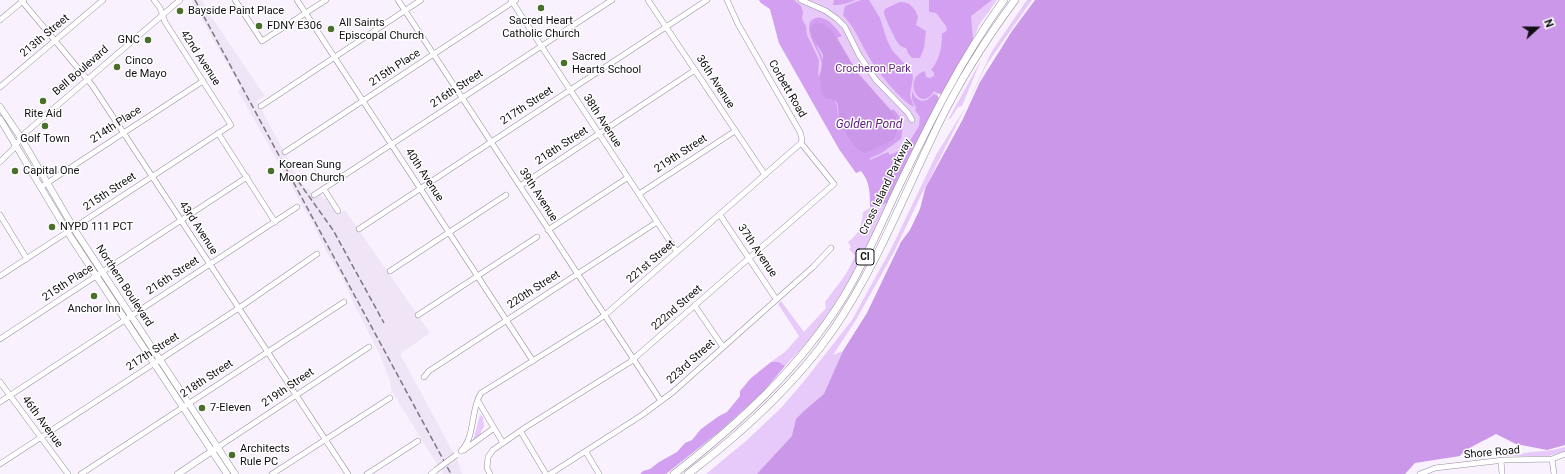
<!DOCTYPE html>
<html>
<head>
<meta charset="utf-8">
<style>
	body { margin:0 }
	#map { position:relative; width:1565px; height:474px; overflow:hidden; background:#f9f2fe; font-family:Roboto,sans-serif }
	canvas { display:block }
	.north { position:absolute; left:1517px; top:8px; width:40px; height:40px; -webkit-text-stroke:3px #fff; paint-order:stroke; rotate:69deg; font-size:11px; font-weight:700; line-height:16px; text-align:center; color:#110f13 }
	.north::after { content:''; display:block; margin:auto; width:14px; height:18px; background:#110f13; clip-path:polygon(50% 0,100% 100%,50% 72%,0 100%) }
</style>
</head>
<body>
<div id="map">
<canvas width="1565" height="474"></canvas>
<div class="north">N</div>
</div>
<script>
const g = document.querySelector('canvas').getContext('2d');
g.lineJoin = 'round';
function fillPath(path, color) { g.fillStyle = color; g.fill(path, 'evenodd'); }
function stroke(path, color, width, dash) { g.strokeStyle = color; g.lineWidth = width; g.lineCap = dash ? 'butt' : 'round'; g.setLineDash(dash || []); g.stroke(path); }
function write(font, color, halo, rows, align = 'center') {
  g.font = font + ' Roboto,sans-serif'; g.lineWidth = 3; g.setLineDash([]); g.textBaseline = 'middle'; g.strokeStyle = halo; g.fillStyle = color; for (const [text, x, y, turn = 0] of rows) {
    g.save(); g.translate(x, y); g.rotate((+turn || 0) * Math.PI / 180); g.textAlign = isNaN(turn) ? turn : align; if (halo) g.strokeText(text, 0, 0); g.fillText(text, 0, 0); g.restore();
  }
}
fillPath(new Path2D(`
	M 191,0 L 202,0 L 211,16 L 265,96 L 257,101 L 297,176 L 306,189 L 308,188 L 315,198 L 321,194 L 324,199 L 326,198 L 338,215 L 345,210 L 430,333 L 400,354 L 458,461 L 462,474 L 443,474 L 391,390 L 390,381 L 380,355 L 354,304 L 341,275 L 327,253 L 314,226 L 238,91 L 241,88 Z`), '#f0e5f7');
fillPath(new Path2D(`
	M 759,0 L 997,0 L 979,25 L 973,40 L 973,37 L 919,126 L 905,148 L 856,173 L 839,149 L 779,43 L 770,9 L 761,3 Z
	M 1027,0 L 1032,0 L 987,64 L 926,186 L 963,119 L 980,82 L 994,115 L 951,474 L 706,474 L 746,441 L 781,408 L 805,380 L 852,320 L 891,249 L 936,155 L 965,108 L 992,51 ZM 925,187 L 920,209 L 910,230 L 901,242 L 867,313 L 843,351 L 833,355 L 856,320 L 894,252 Z
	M 981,60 L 962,106 L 958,107 L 951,118 L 948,120 Z
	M 889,202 C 860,262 833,319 785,366 L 779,362 L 771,362 L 786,351 L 799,336 L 778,304 L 781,301 L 804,332 L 826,308 L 825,302 L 846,274 L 855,256 L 849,249 L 851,247 L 848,242 C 859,234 862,225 863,212 C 871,206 880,205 889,202 Z
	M 480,415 L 483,417 L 484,427 L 481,431 L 481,435 L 473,441 Z
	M 1565,447 L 1565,451 L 1549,456 L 1506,456 L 1505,452 L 1523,454 L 1523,453 L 1553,450 Z`), '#e7c9fa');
fillPath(new Path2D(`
	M 759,0 L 794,0 L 801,6 L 803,12 L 802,19 L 806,26 L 807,35 L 819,60 L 818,77 C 831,56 804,43 810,22 C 821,9 836,27 842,36 L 837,38 L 833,31 L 817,46 L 823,59 L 821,88 L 822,93 L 831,100 L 834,100 C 838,104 837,112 839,118 C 842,131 852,147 864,154 L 870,151 L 898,131 L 896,116 L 891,111 L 893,109 C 903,118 904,126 901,139 L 880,154 L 870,158 L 870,160 L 888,152 L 890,155 L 905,148 L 919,126 L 920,117 L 915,110 L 916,108 L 912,99 L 912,91 L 915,97 L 921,101 L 927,100 L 934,94 L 938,96 L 939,100 L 889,202 L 879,206 L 870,207 C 870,193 870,182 861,171 L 856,173 L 839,149 L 779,43 L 770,9 L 761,3 Z
	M 834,0 L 856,0 C 848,3 842,5 833,5 Z
	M 861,0 L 869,0 L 880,18 L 887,40 L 892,50 L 912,72 L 913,78 L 910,95 L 914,107 C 901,101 876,70 869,57 C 860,42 855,28 843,15 L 845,6 Z
	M 929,0 L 992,0 L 971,16 L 973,40 L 942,95 L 934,91 C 920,115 901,78 925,71 L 926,77 L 930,78 L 934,76 L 934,72 L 931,70 C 940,59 942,47 942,33 L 944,33 L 947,30 L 946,26 L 936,13 L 929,12 Z
	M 900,2 C 910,2 915,8 918,17 L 916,25 L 926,31 L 924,48 L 920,58 L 912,58 L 908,53 L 906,48 C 902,47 900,46 898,43 C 895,39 883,15 884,11 C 885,8 896,4 900,2 Z
	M 771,362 L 779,362 L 785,366 L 763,392 L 720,431 L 666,474 L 640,474 L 643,471 L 650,469 L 659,462 L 677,452 L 685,443 L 692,440 L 701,429 L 719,416 L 727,412 L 740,396 L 740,391 L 751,378 Z`), '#d29ff1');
fillPath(new Path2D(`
	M 1035,0 L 1565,0 L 1565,445 L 1547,450 L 1516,444 L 1496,434 C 1488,439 1464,449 1460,456 L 1415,463 L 1405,474 L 757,474 L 792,436 L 796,419 L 804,411 L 824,394 L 843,351 L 867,313 L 901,242 L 910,230 L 920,209 L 926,187 L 963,119 L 980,82 L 1012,31 Z
	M 814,23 L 822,23 L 833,31 L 857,72 L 896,116 L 898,131 L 894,138 L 889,142 L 864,154 C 852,147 843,132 839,119 C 838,114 839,108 837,103 C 835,99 829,100 826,98 C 816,91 822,69 823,59 L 823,55 L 812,36 L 810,29 Z`), '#cb98e9');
const minor = new Path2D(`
	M 21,0 L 92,85 L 348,474
	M 235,0 L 262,41 L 326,0
	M 297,0 L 533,361
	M 398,0 L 661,401
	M 511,0 L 677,252
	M 648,0 L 765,175
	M 801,0 L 826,11 L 837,19 L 845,27 L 859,55 L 876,80 L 908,113 L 912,120
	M 0,20 L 24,0
	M 0,87 L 103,0
	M 261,106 L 421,0
	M 218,133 L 275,222
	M 285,152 L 516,0
	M 0,162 L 13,149 L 24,134 L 180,0
	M 520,186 L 695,70
	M 41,187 L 203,81
	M 324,189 L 338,211
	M 639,194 L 735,131
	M 314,195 L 612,0
	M 0,215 L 27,259
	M 720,215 L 776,299
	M 359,229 L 707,0
	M 548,230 L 627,178
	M 390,271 L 506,195
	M 0,276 L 231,125 L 165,22 L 160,8 L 154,0
	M 695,306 L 723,347
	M 418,315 L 537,237
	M 0,339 L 247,177
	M 424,377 L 429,371 L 657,222
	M 0,382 L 68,474
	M 478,401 L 503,443
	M 0,402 L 297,207
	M 521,432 L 546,474
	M 218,447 L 369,347
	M 464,450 L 494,428
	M 461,451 C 476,436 470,410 481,393 L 592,324 L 605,315 L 801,143
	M 586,452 L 599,474
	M 1552,459 L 1554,474
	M 1501,460 L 1502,474
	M 0,464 L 239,308 L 317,254
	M 81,474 L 344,302
	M 272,474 L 390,398
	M 367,474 L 418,441
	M 431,474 L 436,470
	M 490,474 L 487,468 L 488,457 L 493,450 L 526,427 L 630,362 L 834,184 L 801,143 L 802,139 L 800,132 L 738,24 L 727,0
	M 550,474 L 642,415 L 673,392 L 813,267 L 831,248
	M 1420,474 L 1435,468 L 1504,460 L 1552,459 L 1565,454`);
const major = new Path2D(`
	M 0,107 L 21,138 L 76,232 L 235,474
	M 0,119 L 70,236 L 227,474
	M 178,474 L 215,449`);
const highway = new Path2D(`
	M 674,474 C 738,424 799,369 843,298 C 864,264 880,226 897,190 C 929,124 961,59 1004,0
	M 688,474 C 742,433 794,386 833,330 C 877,266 905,192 939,123 C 960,80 986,39 1015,0`);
stroke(minor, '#968f9a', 6);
stroke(major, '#968f9a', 7);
stroke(highway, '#968f9a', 8);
stroke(minor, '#fff', 5);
stroke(major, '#fff', 6);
stroke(highway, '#fff', 7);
stroke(new Path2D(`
	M 195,0 L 451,474
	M 298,181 L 333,230 L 384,323`), '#7c777f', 1.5, [6, 3]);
const minorBridge = new Path2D(`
	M 436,470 L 456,455`);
stroke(minorBridge, '#968f9a', 6, []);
stroke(minorBridge, '#fff', 5);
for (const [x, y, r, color] of [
	[541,8,4,"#4a6f29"],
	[180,11,4,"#4a6f29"],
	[259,26,4,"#4a6f29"],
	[331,29,4,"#4a6f29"],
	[148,40,4,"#4a6f29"],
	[564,63,4,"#4a6f29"],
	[117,67,4,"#4a6f29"],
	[43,101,4,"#4a6f29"],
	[45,126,4,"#4a6f29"],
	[15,171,4,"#4a6f29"],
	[271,171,4,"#4a6f29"],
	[52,227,4,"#4a6f29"],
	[94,296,4,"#4a6f29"],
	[202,408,4,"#4a6f29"],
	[232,455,4,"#4a6f29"]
]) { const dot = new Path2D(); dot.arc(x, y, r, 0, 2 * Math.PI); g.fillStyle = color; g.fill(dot); stroke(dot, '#fff', 1.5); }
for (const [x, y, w] of [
	[865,257,18]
]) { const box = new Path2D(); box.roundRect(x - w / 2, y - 8, w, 16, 3); g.fillStyle = '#fff'; g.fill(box); stroke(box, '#110f13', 1); }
write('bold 10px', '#110f13', null, [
	["CI",865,257]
]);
write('11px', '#110f13', '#fff', [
	["Bayside Paint Place",188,11],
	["Sacred Heart",541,21,"center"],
	["Catholic Church",541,34,"center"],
	["All Saints",339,23],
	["Episcopal Church",339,36],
	["FDNY E306",267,26],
	["GNC",140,40,"right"],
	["Sacred",572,57],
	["Hearts School",572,70],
	["Cinco",125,61],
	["de Mayo",125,74],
	["Rite Aid",43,114,"center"],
	["Golf Town",45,139,"center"],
	["Korean Sung",279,165],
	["Moon Church",279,178],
	["Capital One",23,171],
	["NYPD 111 PCT",60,227],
	["Anchor Inn",94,309,"center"],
	["7-Eleven",210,408],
	["Architects",240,449],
	["Rule PC",240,462]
], 'left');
write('11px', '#110f13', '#fff', [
	["213th Street",45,36,-40],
	["42nd Avenue",200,58,57],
	["215th Place",395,68,-33],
	["Bell Boulevard",81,71,-41],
	["36th Avenue",715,82,57],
	["216th Street",457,89,-33],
	["Corbett Road",787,89,60],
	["217th Street",527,106,-33],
	["38th Avenue",602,121,57],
	["214th Place",116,125,-33],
	["218th Street",562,146,-33],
	["219th Street",681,154,-33],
	["40th Avenue",424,175,57],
	["Cross Island Parkway",886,187,-64],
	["215th Street",110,192,-33],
	["39th Avenue",538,195,57],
	["43rd Avenue",198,228,57],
	["37th Avenue",757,251,56],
	["221st Street",651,262,-41],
	["216th Street",173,276,-33],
	["215th Place",68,283,-33],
	["Northern Boulevard",124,286,57],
	["220th Street",534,290,-33],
	["222nd Street",677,308,-41],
	["217th Street",153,352,-33],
	["223rd Street",691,362,-42],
	["218th Street",207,379,-33],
	["219th Street",288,388,-34],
	["46th Avenue",42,422,54],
	["Shore Road",1492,453,-5]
]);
write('11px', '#642583', '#fff', [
	["Crocheron Park",873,69]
]);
write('italic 12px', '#5f1f7e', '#fff', [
	["Golden Pond",869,125]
]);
</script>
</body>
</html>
